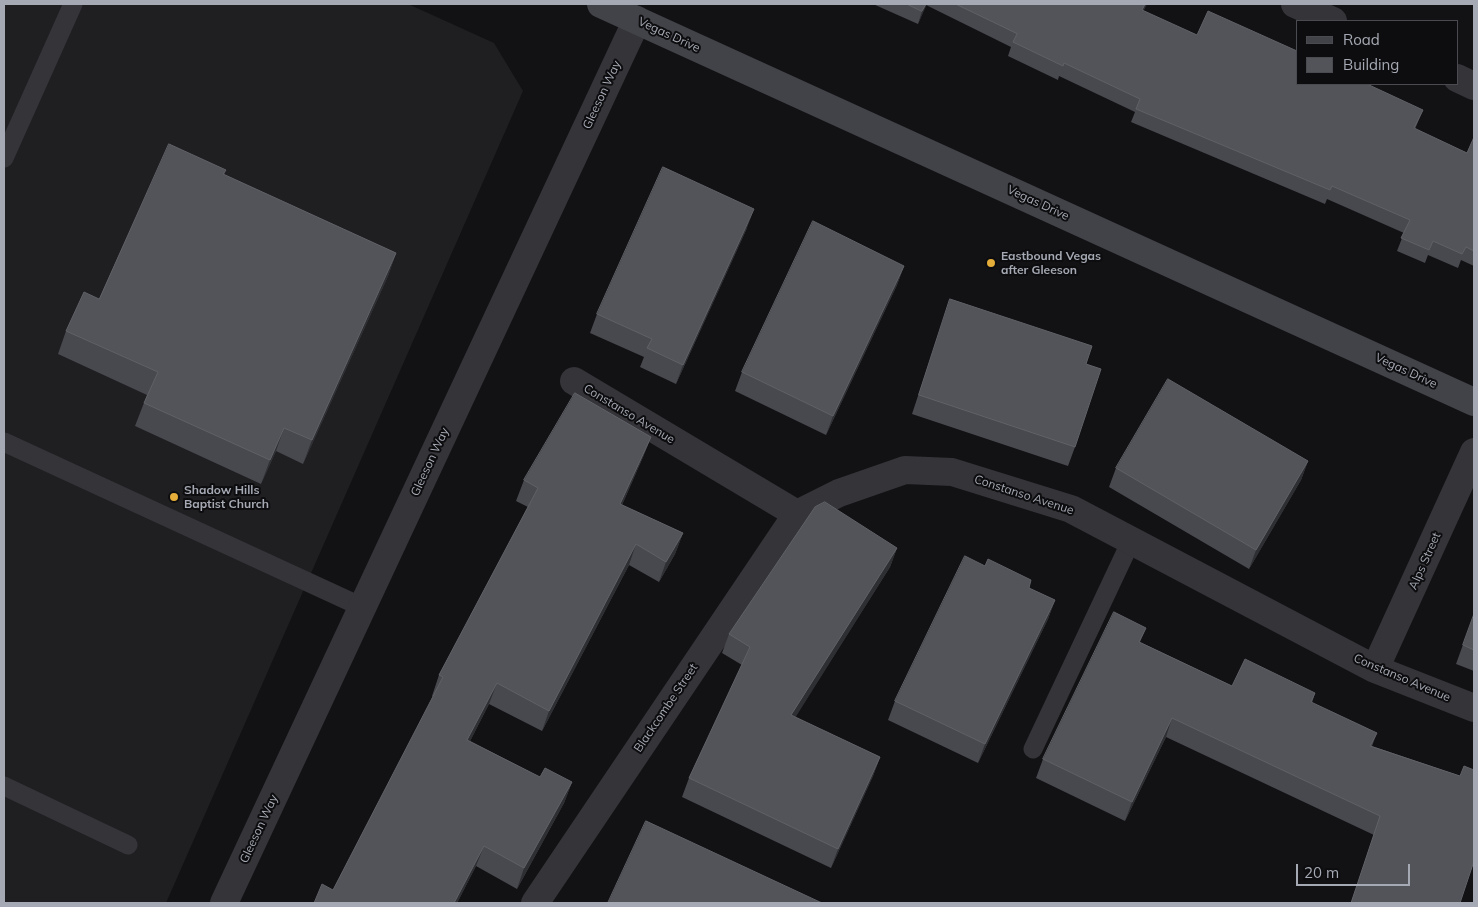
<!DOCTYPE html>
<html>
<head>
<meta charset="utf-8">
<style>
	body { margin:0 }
	#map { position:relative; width:1478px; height:907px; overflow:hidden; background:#121214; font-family:Mulish,sans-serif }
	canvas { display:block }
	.frame { position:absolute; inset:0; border:5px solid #a5a9b3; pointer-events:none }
	.legend { position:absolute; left:1296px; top:20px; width:162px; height:65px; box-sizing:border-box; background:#0d0d0f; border:1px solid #4a4b51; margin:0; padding:6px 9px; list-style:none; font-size:15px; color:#a5a9b3 }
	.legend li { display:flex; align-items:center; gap:10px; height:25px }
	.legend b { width:25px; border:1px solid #4a4b51 }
	.scale { position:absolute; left:1296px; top:864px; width:114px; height:22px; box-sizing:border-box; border:2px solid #a5a9b3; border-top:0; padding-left:6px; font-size:15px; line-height:18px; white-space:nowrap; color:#a5a9b3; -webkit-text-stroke:4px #0d0d0f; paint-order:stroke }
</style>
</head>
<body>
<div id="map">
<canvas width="1478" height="907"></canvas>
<div class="frame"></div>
<ul class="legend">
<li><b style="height:6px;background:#424348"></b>Road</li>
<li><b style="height:14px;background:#525459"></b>Building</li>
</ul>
<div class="scale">20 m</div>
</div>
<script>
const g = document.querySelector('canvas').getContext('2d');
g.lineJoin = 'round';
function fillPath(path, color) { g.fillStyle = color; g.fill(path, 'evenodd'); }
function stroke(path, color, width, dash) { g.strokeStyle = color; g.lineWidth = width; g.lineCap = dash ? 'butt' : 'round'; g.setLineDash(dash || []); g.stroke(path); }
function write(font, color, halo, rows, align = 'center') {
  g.font = font + ' Mulish,sans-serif'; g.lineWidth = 4; g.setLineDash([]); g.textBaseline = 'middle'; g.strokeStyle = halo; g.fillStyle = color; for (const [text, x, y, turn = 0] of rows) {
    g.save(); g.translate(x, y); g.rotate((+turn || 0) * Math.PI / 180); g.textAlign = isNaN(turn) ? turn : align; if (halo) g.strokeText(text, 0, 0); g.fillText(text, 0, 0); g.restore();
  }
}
fillPath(new Path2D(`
	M 4,4 L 408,4 L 494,43 L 523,91 L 166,903 L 4,903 Z`), '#1f1e21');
stroke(new Path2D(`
	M 4,158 L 73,4
	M 4,442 L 362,607
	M 1033,749 L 1131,541
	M 4,786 L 128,845`), '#343439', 19);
stroke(new Path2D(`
	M 1295,4 L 1333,21
	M 1457,78 L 1474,86
	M 574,381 L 797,514 L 839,493 L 905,470 L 952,472 L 1071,509 L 1375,669 L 1474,708
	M 1375,669 L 1474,452
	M 224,903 L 637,20
	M 535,903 L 797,514`), '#343439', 28);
stroke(new Path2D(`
	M 601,4 L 1474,402`), '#424348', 28);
fillPath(new Path2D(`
	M 873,4 L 1147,4 L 1143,11 L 1197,35 L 1423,110 L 1415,129 L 1467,153 L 1474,137 L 1474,266 L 1461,260 L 1458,268 L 1428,255 L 1425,263 L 1397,251 L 1404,233 L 1327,199 L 1325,204 L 1131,122 L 1135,112 L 1059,76 L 1058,80 L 1008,56 L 1011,47 L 926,5 L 918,24 Z
	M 226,170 L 224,175 L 396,253 L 388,276 L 303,464 L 276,451 L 261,484 L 135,426 L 147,395 L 58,354 L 66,331 L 99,299 Z
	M 747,228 L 676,384 L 640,367 L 644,357 L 590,333 L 597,314 Z
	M 904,266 L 897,285 L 826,435 L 735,391 L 742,372 Z
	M 950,299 L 1086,364 L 1075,447 L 1068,466 L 912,414 Z
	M 651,437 L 643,457 L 622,505 L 683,533 L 675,554 L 659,582 L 629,565 L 542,731 L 489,704 L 470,741 L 540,777 L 572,782 L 564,803 L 517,889 L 476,866 L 457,903 L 314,903 L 333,890 L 433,697 L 432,696 L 439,675 L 528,507 L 516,501 L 524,480 Z
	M 1308,461 L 1301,480 L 1249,569 L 1109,487 L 1116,468 Z
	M 897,548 L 890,567 L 795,717 L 880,757 L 873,776 L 831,868 L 682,797 L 689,778 L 742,665 L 722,653 L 729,634 Z
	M 1029,588 L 1055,600 L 1048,619 L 978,763 L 888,720 L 895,701 Z
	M 1474,614 L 1474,671 L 1456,664 Z
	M 1146,628 L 1140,642 L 1232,686 L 1315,693 L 1312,703 L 1377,733 L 1372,746 L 1460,776 L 1474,770 L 1374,835 L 1166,737 L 1125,821 L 1036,778 L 1043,759 Z`), '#48494f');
fillPath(new Path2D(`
	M 926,4 L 927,4 L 918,24 L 922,11 Z
	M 1145,4 L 1147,4 L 1137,24 L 1142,10 Z
	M 754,209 L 747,228 L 676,384 L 683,365 Z
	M 396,253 L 388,276 L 303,464 L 312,440 Z
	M 904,266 L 897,285 L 826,435 L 833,416 Z
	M 284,428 L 276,451 L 261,484 L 270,460 Z
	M 651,437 L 643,457 L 613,525 L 620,504 Z
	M 1308,461 L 1301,480 L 1249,569 L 1256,550 Z
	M 683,533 L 675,554 L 659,582 L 666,562 Z
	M 636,544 L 629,565 L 542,731 L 549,711 Z
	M 897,548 L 890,567 L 785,734 L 791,715 Z
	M 1055,600 L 1048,619 L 978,763 L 985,744 Z
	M 497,683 L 489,704 L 460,761 L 467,740 Z
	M 1172,718 L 1166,737 L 1125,821 L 1132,802 Z
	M 880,757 L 873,776 L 831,868 L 838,849 Z
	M 572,782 L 564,803 L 517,889 L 524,868 Z
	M 484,846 L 476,866 L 457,903 L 454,903 Z`), '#2e2f33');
const building = new Path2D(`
	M 907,4 L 926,4 L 922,11 Z
	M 956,4 L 1145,4 L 1142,10 L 1197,35 L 1208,11 L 1297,51 L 1297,84 L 1367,84 L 1423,110 L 1414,128 L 1467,153 L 1474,137 L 1474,251 L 1466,247 L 1462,254 L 1433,241 L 1429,250 L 1401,238 L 1410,220 L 1332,186 L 1330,190 L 1136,109 L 1140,99 L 1064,63 L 1063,66 L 1013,42 L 1017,34 Z
	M 169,144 L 226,170 L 223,174 L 396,253 L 312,440 L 284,428 L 270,460 L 144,403 L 158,372 L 66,331 L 84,292 L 99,299 Z
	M 663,167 L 754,209 L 683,365 L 647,348 L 652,339 L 597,314 Z
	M 813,221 L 904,266 L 833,416 L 742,372 Z
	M 950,299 L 1092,346 L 1086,364 L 1101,369 L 1075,447 L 919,395 Z
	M 1168,379 L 1308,461 L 1256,550 L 1116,468 Z
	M 575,393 L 651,437 L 620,504 L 683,533 L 666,562 L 636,544 L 549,711 L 497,683 L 467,740 L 540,777 L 545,768 L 572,782 L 524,868 L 484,846 L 454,903 L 314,903 L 322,884 L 333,890 L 443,677 L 439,675 L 538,488 L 524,480 Z
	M 825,502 L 897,548 L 791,715 L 880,757 L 838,849 L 689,778 L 750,647 L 729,634 L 815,507 Z
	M 965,556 L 985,566 L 988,559 L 1031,580 L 1029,588 L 1055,600 L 985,744 L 895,701 Z
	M 1114,612 L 1146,628 L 1139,642 L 1232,686 L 1245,659 L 1315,693 L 1311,702 L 1377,733 L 1370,746 L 1460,776 L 1464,766 L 1474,770 L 1474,861 L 1460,903 L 1351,903 L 1380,816 L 1172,718 L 1132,802 L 1043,759 Z
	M 1474,614 L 1474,650 L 1463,645 Z
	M 646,821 L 822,903 L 608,903 Z`);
fillPath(building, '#525459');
stroke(building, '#5f6167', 1);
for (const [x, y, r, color] of [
	[991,263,5,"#e5ad39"],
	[174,497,5,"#e5ad39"]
]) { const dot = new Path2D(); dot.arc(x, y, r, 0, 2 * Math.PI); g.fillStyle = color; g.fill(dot); stroke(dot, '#0d0d0f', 2); }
write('12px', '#a5a9b3', '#0d0d0f', [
	["Vegas Drive",669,35,25],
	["Gleeson Way",602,95,-65],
	["Vegas Drive",1038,203,25],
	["Vegas Drive",1406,371,25],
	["Constanso Avenue",629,414,31],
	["Gleeson Way",430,462,-65],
	["Constanso Avenue",1024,495,18],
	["Alps Street",1425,561,-66],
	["Constanso Avenue",1402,678,23],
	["Blackcombe Street",666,708,-56],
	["Gleeson Way",259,829,-65]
]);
write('bold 12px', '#a5a9b3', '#0d0d0f', [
	["Eastbound Vegas",1001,256],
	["after Gleeson",1001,270],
	["Shadow Hills",184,490],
	["Baptist Church",184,504]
], 'left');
</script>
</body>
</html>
